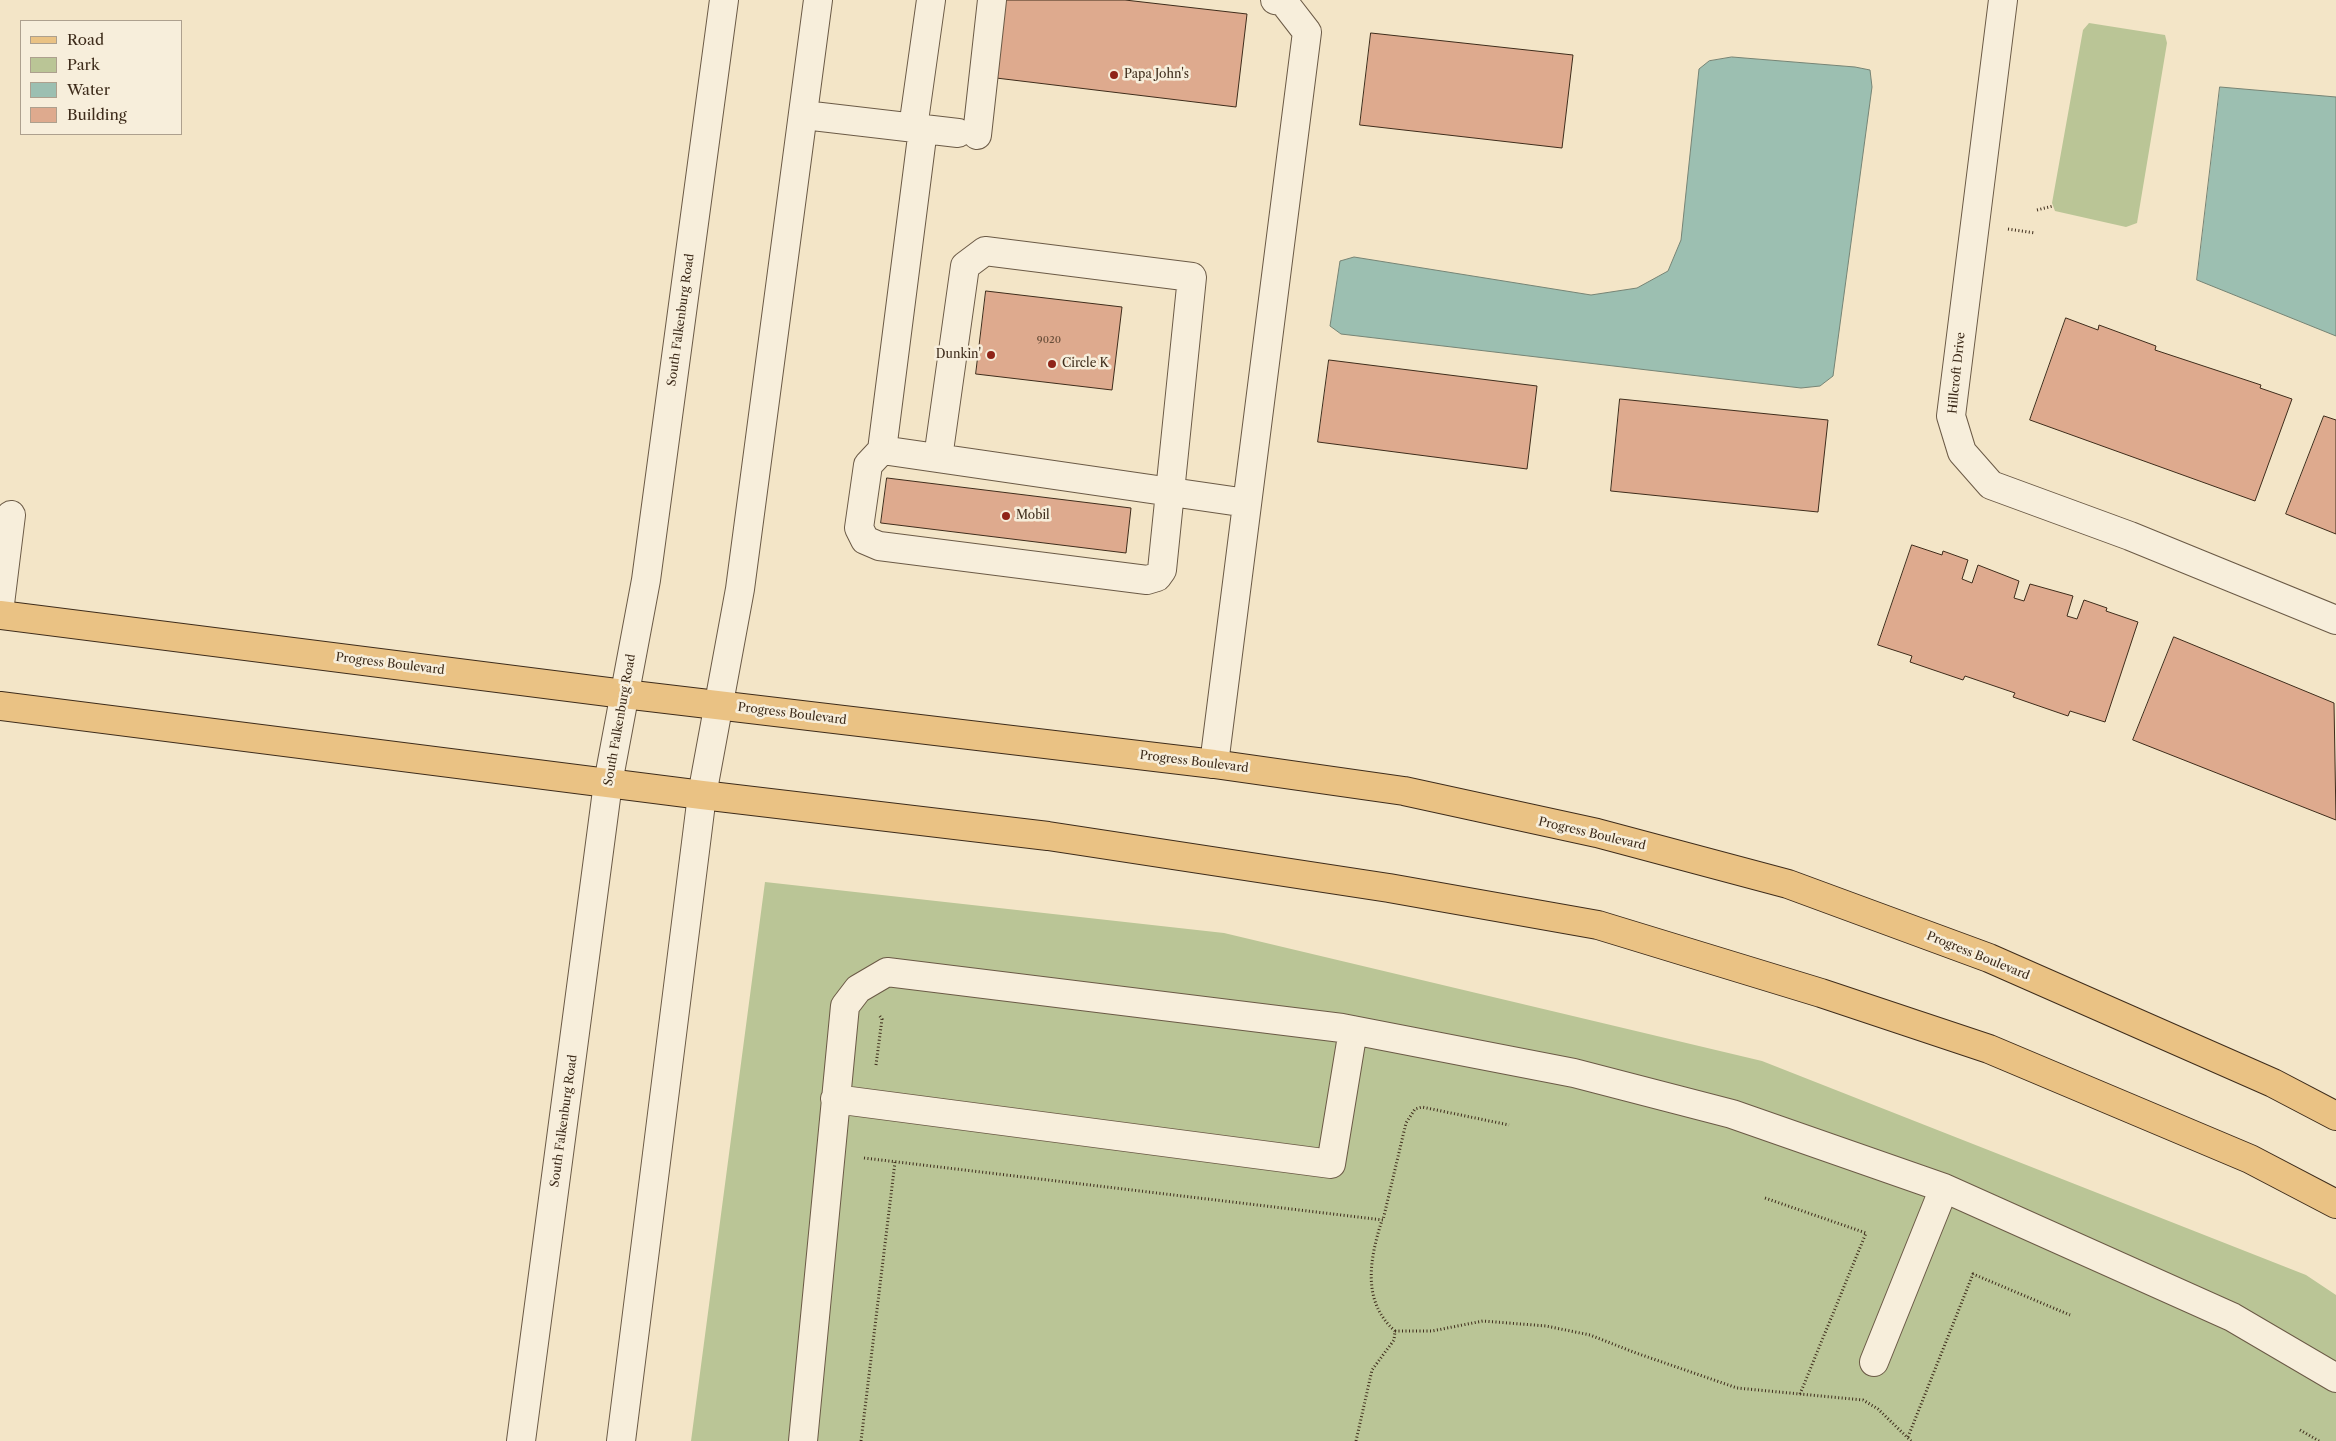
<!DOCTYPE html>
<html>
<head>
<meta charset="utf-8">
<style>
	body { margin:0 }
	#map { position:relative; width:2336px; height:1441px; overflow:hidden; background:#f3e5c7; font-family:"Libre Caslon Text",serif }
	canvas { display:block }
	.legend { position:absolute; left:20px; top:20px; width:162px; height:115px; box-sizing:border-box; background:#f7eedb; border:1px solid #ada08e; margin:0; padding:6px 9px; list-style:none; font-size:15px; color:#3e2c1b }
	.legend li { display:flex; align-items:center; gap:10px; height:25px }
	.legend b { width:25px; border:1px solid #ada08e }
</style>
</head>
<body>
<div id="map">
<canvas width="2336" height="1441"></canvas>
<ul class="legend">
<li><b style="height:6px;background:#eac284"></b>Road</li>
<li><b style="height:14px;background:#bac596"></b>Park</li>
<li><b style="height:14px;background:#9cbfb1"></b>Water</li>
<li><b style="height:14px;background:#deaa8e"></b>Building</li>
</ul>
</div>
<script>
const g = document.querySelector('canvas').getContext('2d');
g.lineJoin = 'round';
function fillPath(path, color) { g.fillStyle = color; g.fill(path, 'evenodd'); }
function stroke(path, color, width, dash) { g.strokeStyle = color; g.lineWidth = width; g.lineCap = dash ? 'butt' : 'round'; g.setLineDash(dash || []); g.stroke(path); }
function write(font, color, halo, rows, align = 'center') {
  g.font = font + ' "Libre Caslon Text",serif'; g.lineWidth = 5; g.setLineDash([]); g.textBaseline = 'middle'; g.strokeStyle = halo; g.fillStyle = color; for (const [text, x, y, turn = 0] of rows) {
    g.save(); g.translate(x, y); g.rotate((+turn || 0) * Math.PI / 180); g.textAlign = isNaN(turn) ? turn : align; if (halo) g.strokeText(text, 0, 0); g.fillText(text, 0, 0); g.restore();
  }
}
fillPath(new Path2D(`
	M 2089,23 L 2165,35 L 2167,43 L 2137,223 L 2126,227 L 2055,211 L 2052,203 L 2083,30 Z
	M 765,882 L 1224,933 L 1762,1061 L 2306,1275 L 2336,1295 L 2336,1441 L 691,1441 Z`), '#bac596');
const water = new Path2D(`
	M 1732,57 L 1855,67 L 1870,70 L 1872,87 L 1833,376 L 1820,386 L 1801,388 L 1341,334 L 1330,326 L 1340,261 L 1354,257 L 1591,295 L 1637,288 L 1668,271 L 1681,240 L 1699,69 L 1709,61 Z
	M 2220,87 L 2336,97 L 2336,336 L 2197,280 Z`);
fillPath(water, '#9cbfb1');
stroke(water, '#768475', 1);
const building = new Path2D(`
	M 1005,0 L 1125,0 L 1247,14 L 1236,107 L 996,78 Z
	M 1371,33 L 1573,55 L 1562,148 L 1360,125 Z
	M 986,291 L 1122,307 L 1112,390 L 976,374 Z
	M 2066,318 L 2098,330 L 2099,325 L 2156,346 L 2155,350 L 2261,385 L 2260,388 L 2292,399 L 2255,501 L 2030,420 Z
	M 1329,360 L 1537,386 L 1527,469 L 1318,442 Z
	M 1620,399 L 1828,420 L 1818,512 L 1611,491 Z
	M 2324,416 L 2336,420 L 2336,534 L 2286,514 Z
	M 887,478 L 1131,508 L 1126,553 L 881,523 Z
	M 1912,545 L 1942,555 L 1943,551 L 1968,560 L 1962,579 L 1972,583 L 1978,565 L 2019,581 L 2014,598 L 2024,601 L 2030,584 L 2073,596 L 2067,616 L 2077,619 L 2084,600 L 2107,608 L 2106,611 L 2138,622 L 2105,722 L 2070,711 L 2068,716 L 2013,697 L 2015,693 L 1965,676 L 1963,680 L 1910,662 L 1912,656 L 1878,645 Z
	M 2174,637 L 2334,703 L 2336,820 L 2133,740 Z`);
fillPath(building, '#deaa8e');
stroke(building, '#3e2c1b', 1);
const minor = new Path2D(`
	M 2003,0 L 1951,416 L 1962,452 L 1991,485 L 2130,536 L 2336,620
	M 804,115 L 958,133
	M 913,128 L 931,0
	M 923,129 L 882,450 L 868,465 L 859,528 L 865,540 L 879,546 L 1147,580 L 1157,577 L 1162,570 L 1192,277 L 985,251 L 965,266 L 938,458
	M 977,135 L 992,0
	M 882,450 L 1247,503
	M 0,604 L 11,515
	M 1214,764 L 1307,32 L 1283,1 L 1275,0
	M 835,1099 L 1331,1164 L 1353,1030
	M 1874,1362 L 1944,1188
	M 521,1441 L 608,783 L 646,580 L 724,0
	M 621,1441 L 702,795 L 740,589 L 818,0
	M 803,1441 L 845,1006 L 858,989 L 887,972 L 1342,1028 L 1574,1073 L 1732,1114 L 1944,1188 L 2232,1317 L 2336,1378`);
const major = new Path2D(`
	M 0,615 L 624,694 L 1214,764 L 1404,791 L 1597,833 L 1788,884 L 1989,958 L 2273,1083 L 2336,1116
	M 0,706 L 702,795 L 1048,836 L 1389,888 L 1598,925 L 1821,993 L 1989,1049 L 2250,1159 L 2336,1204`);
stroke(minor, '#6b5a46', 30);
stroke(major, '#3e2c1b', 30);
stroke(new Path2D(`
	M 2037,210 L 2053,206
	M 2008,229 L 2035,233
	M 876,1065 L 882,1019 L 879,1015
	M 864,1158 L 1383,1220 L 1406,1123 L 1415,1109 L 1422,1107 L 1509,1125
	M 1765,1198 L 1866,1233 L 1800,1394
	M 1395,1331 L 1432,1331 L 1483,1321 L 1546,1326 L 1590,1335 L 1636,1353 L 1737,1388 L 1863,1400 L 1878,1409 L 1911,1441
	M 2300,1430 L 2319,1441
	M 1908,1437 L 1973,1274 L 2070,1315
	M 861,1441 L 895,1162
	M 1356,1441 L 1372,1370 L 1394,1340 L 1395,1331 C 1361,1301 1370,1258 1382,1220`), '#3e2c1b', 3, [1, 2.5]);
stroke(minor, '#f7eedb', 28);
stroke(major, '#eac284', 28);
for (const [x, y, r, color] of [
	[1114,75,5,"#8f2418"],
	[991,355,5,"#8f2418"],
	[1052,364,5,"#8f2418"],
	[1006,516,5,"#8f2418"]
]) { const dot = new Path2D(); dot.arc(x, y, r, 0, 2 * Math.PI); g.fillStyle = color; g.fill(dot); stroke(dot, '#f7eedb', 2); }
write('10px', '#664c38', null, [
	["9020",1049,340]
]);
write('12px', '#3e2c1b', '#f7eedb', [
	["Papa John's",1124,75],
	["Dunkin'",981,355,"right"],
	["Circle K",1062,364],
	["Mobil",1016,516]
], 'left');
write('12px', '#3e2c1b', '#f7eedb', [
	["South Falkenburg Road",681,320,-82],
	["Hillcroft Drive",1957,373,-84],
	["Progress Boulevard",390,664,7],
	["Progress Boulevard",792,714,7],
	["South Falkenburg Road",620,720,-80],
	["Progress Boulevard",1194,762,7],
	["Progress Boulevard",1592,834,13],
	["Progress Boulevard",1978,956,22],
	["South Falkenburg Road",564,1121,-82]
]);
</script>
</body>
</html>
